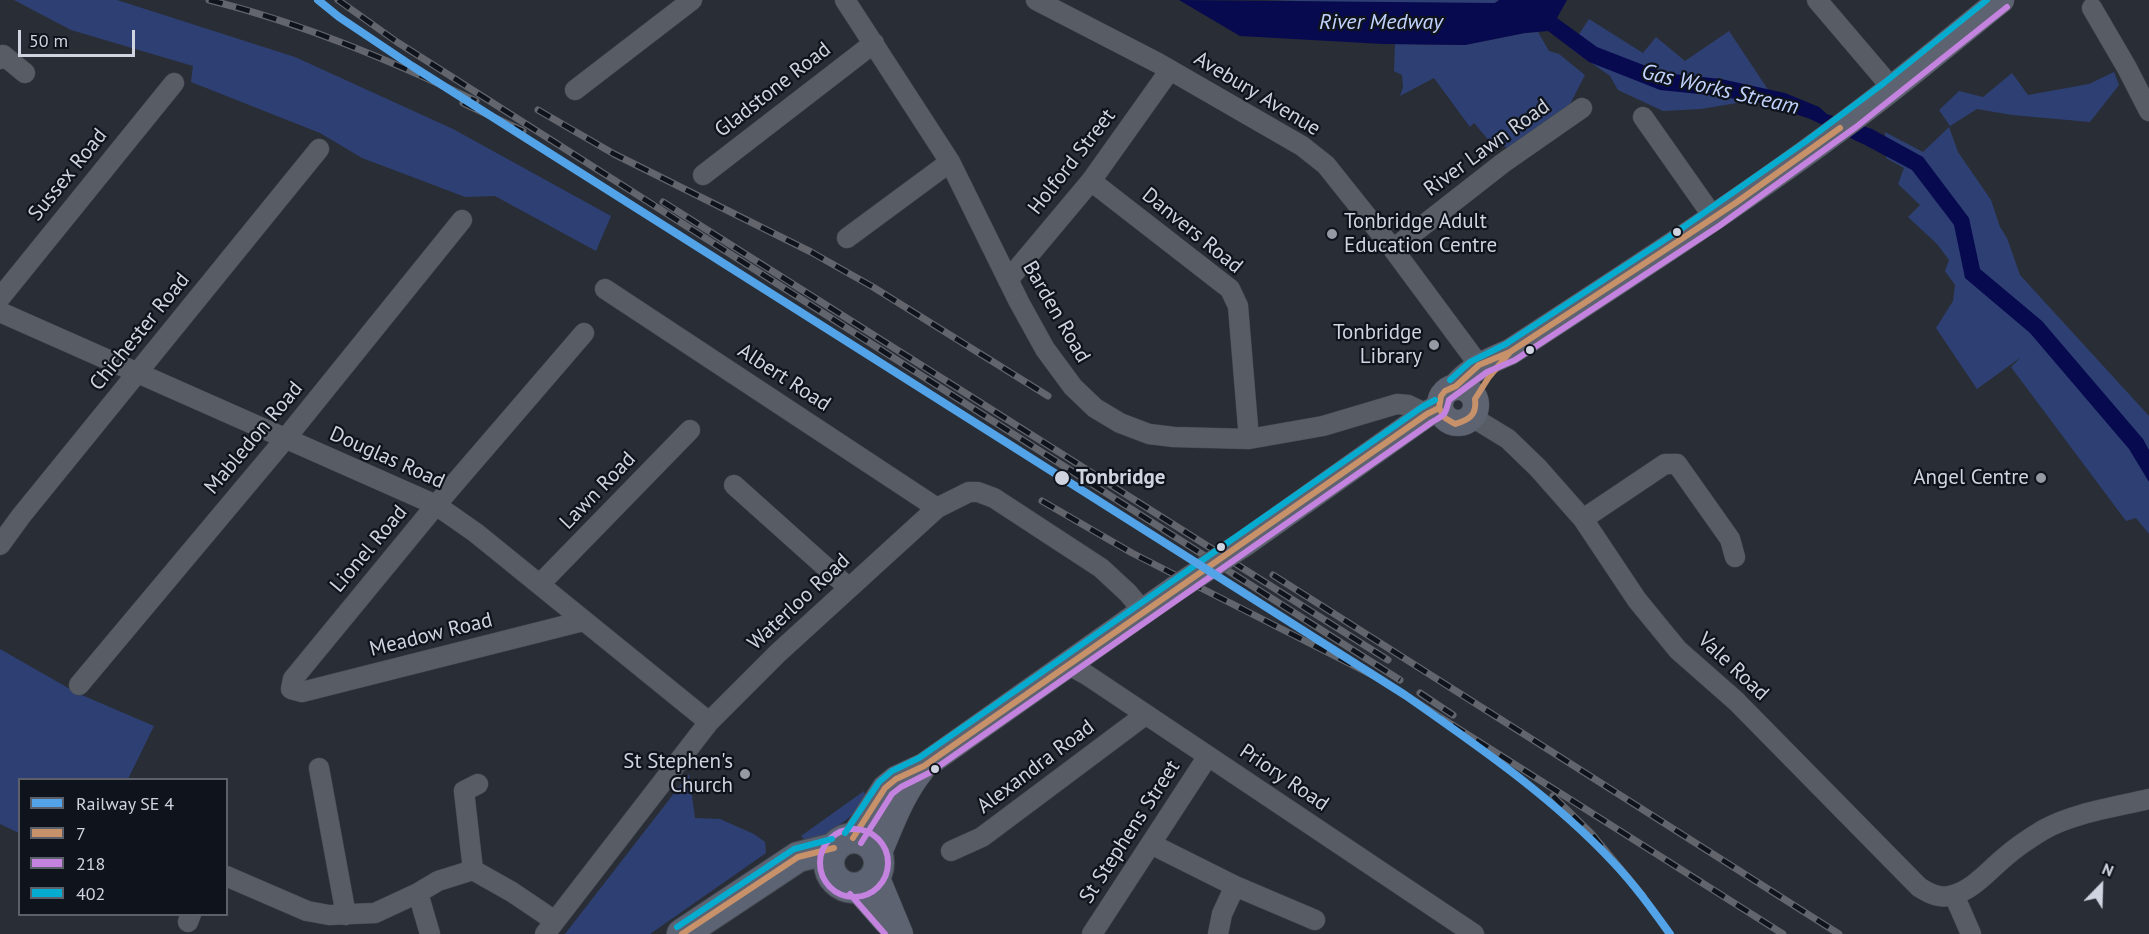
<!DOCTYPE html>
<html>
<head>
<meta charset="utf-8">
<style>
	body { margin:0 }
	#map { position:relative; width:2149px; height:934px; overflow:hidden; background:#292d36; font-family:"PT Sans",sans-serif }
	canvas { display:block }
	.legend { position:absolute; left:18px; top:778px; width:210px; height:138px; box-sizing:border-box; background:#0f131b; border:2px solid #5c606a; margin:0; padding:8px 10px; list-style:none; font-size:18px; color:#cfd4e0 }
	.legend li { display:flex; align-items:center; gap:12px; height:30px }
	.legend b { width:30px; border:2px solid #5c606a }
	.north { position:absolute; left:2071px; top:856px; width:60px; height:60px; -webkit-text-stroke:4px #0f131b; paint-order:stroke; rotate:23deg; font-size:16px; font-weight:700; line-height:24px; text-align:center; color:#cfd4e0 }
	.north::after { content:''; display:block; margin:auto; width:21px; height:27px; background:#cfd4e0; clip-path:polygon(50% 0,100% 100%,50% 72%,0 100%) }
	.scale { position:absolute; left:18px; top:30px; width:117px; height:27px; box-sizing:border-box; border:3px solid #cfd4e0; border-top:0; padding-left:8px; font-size:18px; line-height:21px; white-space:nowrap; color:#cfd4e0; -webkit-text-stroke:4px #0f131b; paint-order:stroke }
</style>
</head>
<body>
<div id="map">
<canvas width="2149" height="934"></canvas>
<ul class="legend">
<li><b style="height:8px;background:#53a3e8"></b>Railway SE 4</li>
<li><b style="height:8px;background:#c7916a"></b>7</li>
<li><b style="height:8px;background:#c483df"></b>218</li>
<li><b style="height:8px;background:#06acd0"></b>402</li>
</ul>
<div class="north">N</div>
<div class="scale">50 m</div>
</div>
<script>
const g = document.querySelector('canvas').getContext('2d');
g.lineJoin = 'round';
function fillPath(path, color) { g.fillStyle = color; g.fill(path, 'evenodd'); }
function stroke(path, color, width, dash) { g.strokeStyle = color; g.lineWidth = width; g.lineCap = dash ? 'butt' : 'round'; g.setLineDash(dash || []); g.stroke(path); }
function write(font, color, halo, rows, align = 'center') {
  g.font = font + ' "PT Sans",sans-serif'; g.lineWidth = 4.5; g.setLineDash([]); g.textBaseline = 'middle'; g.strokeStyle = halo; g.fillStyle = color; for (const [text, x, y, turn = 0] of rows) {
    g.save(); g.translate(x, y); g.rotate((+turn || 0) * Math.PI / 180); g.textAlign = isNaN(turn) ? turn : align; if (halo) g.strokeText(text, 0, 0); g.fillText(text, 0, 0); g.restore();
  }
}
fillPath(new Path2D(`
	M 14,0 L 117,0 L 295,57 L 453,129 L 611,216 L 596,251 L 495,196 L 465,197 L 431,184 L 362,158 L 320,133 L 191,82 L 193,66 L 71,30 Z
	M 1266,0 L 1499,0 L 1495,3 L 1362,3 Z
	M 1589,19 L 1643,53 L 1656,37 L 1685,61 L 1729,31 L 1769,91 L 1737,103 L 1701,109 L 1663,111 L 1618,90 L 1610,76 L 1570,48 Z
	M 1538,32 L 1549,51 L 1559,54 L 1585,75 L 1568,108 L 1514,152 L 1502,145 L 1497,150 L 1474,123 L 1470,127 L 1434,78 L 1400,96 L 1403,87 L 1402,75 L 1394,71 L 1395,44 L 1465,45 L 1525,33 Z
	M 2114,72 L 2119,85 L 2090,122 L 2012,115 L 1977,109 L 1950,126 L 1939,110 L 1959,91 L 1983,97 L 2012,73 L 2028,95 L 2089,84 Z
	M 1949,127 L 1958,152 L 1991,200 L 2000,227 L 2007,238 L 2020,275 L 2149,416 L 2149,534 L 2136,518 L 2126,521 L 2011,367 L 2021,357 L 1977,389 L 1936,328 L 1953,301 L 1955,285 L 1945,271 L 1949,260 L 1937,244 L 1908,217 L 1920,205 L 1898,184 L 1904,168 L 1886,158 L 1885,132 L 1923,152 Z
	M 0,649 L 77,693 L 154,726 L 128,779 L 20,780 L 19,833 L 0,824 Z
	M 689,774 L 695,818 L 720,819 L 754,834 L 765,842 L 766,853 L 650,934 L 565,934 Z
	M 864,791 L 866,799 C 850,820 832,832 808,843 L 801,836 Z`), '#2e4073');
fillPath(new Path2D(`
	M 1179,0 L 1495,3 L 1499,0 L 1567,0 L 1557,18 L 1597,47 L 1664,73 L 1721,79 L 1785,93 L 1819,107 L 1827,114 L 1872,129 L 1923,157 L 1969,218 L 1980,269 L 2042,321 L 2143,439 L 2149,450 L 2149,482 L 2129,449 L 2030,333 L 1965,278 L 1954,225 L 1912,170 L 1865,145 L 1810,119 L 1766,104 L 1718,96 L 1660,90 L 1589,62 L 1548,31 L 1525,33 L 1465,45 L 1383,44 L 1240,36 Z`), '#080a50');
const minor = new Path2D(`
	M 845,0 L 950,162 L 1019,302 L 1045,349 L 1073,387 L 1095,408 L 1120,423 L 1149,434 L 1174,437 L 1249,439 L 1323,426 L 1397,404 L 1408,405 L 1427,414
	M 1036,0 L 1158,63 L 1302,146 L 1326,165 L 1393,249 L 1479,365
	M 1817,0 L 1892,88
	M 2092,8 L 2127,68 L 2149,111
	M 0,59 L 3,55 L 25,73
	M 575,90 L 692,0
	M 1643,117 L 1714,218
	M 703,175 L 874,43
	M 1091,181 L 1230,289 L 1238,306 L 1249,439
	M 847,238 L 950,162
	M 1393,249 L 1503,163 L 1582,108
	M 1008,280 L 1091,181 L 1170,70
	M 605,289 L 937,508
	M 0,298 L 174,83
	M 0,312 L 436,505 L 476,533 L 709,722
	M 1472,417 L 1508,439 L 1538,468 L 1583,519 L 1637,600 L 1678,650 L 1736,701 L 1919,887 C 1930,894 1940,899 1953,895 C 1973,890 1989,870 2005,857 C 2016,847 2030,838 2043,830 C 2073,813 2115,807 2149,799
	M 734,485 L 849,588
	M 1583,519 L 1665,464 L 1677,464 L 1730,539 L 1735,557
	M 0,545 L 21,516 L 319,149
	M 540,584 L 690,430
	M 583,621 L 302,692 L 291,689 L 293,679 L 436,505 L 584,333
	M 1067,664 L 1087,675 L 1474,934
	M 79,685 L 286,438 L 462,220
	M 319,768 L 346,915
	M 1151,844 L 1235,886 L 1222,914 L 1218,934
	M 951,851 L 982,837 L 1145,715
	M 473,870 L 464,791 L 478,784
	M 226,876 L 307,911 L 329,915 L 375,913 L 418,893 L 438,881 L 473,870 L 512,892 L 555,921
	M 1235,886 L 1315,920
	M 418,893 L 430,934
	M 1954,895 L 1971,934
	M 188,922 L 191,914
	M 545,934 L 709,722 L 778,653 L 937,508 L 969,492 L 978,492 L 994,498 L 1101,568 L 1128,593 L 1142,610
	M 1092,934 L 1208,756`);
const major = new Path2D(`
	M 1456,386 C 1472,368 1489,361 1510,352 C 1626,276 1742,202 1852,119 C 1903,81 1951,40 2001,0
	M1440 405a18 18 0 1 1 36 0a18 18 0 1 1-36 0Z
	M 1245,543 L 1427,414 L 1439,408
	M 853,838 L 885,788 L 896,779 L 924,766 L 1175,589
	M 878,855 C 891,825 901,795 922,769
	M 876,876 L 900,934
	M 857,888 L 887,922`);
const highway = new Path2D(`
	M829 863a25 25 0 1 1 50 0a25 25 0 1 1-50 0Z
	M 682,934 L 798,857 L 834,848`);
stroke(minor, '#444850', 21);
stroke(major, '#444850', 27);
stroke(highway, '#444850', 32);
stroke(minor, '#585c64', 20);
stroke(major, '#5e6371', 26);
stroke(highway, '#5c6373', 30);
const rail = new Path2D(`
	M 209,0 C 302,23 389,60 476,101
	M 338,0 L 397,42 L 1400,680
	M 463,103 L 523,131
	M 538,110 L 614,154 L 811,252 L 873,287 L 1048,396
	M 663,202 L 1388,660
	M 1042,501 L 1132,553 L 1382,680
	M 1273,575 L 1839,934
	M 1420,693 L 1453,715
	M 1405,695 L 1783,934
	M 1553,796 L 1591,833 L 1643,896`);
stroke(rail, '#62656c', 7);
stroke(rail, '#0f131b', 4.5, [14]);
const majorBridge = new Path2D(`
	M 1175,589 L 1245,543`);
stroke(majorBridge, '#444850', 27, []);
stroke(majorBridge, '#5e6371', 26);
stroke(new Path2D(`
	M 1737,202 L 1840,128
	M 1737,202 L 1840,128
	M 1674,244 L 1737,202
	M 1674,244 L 1737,202
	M 1510,352 L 1489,377 L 1475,399 C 1477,415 1469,420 1455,424 L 1445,418 L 1439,408 L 1441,396 L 1445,391 L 1456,386 L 1479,365 Z
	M 1510,352 L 1674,244
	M 1510,352 L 1674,244
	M 853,838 L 885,788 L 896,779 L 924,766 L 1427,414 L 1439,408
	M 682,934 L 798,857 L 834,848`), '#c7916a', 6);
stroke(new Path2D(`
	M820 863a34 34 0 1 1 68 0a34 34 0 1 1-68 0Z
	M 861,843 L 892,794 L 901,787 L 929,773 L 1432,422 C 1446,414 1445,415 1449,400 L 1487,372 L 1515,360 L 1719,226 L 1856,127 L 2007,7
	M 850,894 L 885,934`), '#c483df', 6);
stroke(new Path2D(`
	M 1450,380 L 1470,362 L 1506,344 L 1678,231 L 1805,142 L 1884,83 L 1987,0
	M 845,833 L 879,782 L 892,771 L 919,758 L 1422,407 L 1435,400
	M 677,927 L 794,849 L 832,839`), '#06acd0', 6);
stroke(new Path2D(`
	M 318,0 L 339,17 L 412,66 L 1405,695 C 1478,746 1552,797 1613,862 C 1634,884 1652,909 1670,934`), '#53a3e8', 8);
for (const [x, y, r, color] of [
	[1677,232,5,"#cfd4e0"],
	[1332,234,6,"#959aa4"],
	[1434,345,6,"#959aa4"],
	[1530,350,5,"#cfd4e0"],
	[1062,478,8,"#cfd4e0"],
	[2041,478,6,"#959aa4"],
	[1221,547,5,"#cfd4e0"],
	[935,769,5,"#cfd4e0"],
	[745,774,6,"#959aa4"]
]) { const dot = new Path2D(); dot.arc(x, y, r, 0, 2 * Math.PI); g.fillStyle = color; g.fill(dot); stroke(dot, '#0f131b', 2); }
write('21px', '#cfd4e0', '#0f131b', [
	["Gladstone Road",773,90,-38],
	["Avebury Avenue",1257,94,31],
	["River Lawn Road",1487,148,-36],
	["Holford Street",1072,162,-52],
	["Sussex Road",68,175,-51],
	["Danvers Road",1192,231,39],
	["Barden Road",1056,312,60],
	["Chichester Road",140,332,-51],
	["Albert Road",784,378,33],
	["Mabledon Road",254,438,-50],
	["Douglas Road",387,458,24],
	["Lawn Road",598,491,-46],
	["Lionel Road",369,549,-50],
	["Waterloo Road",799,602,-43],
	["Meadow Road",431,635,-14],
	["Vale Road",1733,667,43],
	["Alexandra Road",1036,767,-37],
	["Priory Road",1284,778,34],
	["St Stephens Street",1130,832,-57]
]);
write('21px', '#cfd4e0', '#0f131b', [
	["Tonbridge Adult",1344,222,"left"],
	["Education Centre",1344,246,"left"],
	["Tonbridge",1422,333],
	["Library",1422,357],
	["Angel Centre",2029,478],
	["St Stephen's",733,762],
	["Church",733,786]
], 'right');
write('bold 21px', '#cfd4e0', '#0f131b', [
	["Tonbridge",1076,478]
], 'left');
write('italic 22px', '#c1d3fe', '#0f131b', [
	["River Medway",1381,23],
	["Gas Works Stream",1720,90,13]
]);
</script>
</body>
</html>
